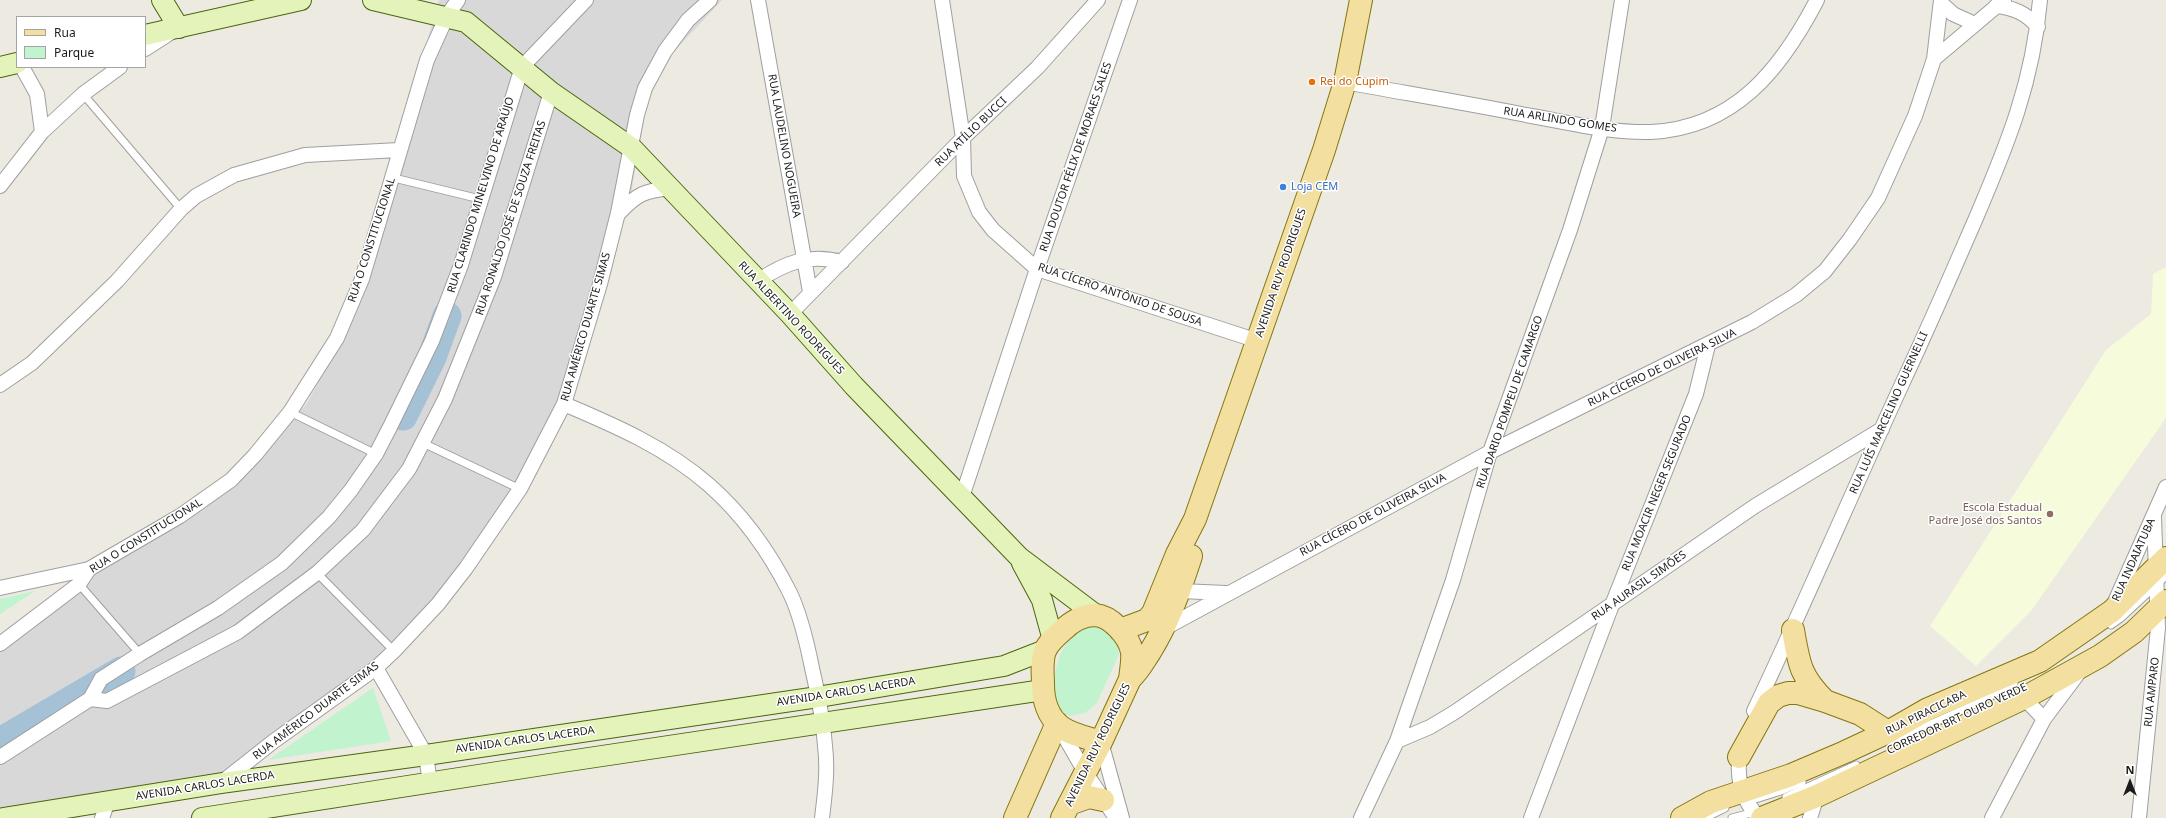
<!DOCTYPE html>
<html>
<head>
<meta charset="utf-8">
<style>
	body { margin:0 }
	#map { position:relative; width:2166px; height:818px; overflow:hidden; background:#eceae1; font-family:"Noto Sans",sans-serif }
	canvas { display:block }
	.legend { position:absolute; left:16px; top:16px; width:130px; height:52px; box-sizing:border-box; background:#fff; border:1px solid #a4a4a4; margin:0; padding:5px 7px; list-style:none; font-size:12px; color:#1b1b1b }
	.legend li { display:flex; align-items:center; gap:8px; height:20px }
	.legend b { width:20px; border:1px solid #a4a4a4 }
	.north { position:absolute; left:2110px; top:762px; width:40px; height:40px; -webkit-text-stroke:3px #fff; paint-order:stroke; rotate:0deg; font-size:11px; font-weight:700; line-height:16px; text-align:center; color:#1b1b1b }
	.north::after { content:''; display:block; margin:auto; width:14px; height:18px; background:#1b1b1b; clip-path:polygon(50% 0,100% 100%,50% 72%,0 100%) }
</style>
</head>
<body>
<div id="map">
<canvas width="2166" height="818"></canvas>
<ul class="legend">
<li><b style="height:5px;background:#f3e0a0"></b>Rua</li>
<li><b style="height:11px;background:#c1f3cf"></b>Parque</li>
</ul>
<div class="north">N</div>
</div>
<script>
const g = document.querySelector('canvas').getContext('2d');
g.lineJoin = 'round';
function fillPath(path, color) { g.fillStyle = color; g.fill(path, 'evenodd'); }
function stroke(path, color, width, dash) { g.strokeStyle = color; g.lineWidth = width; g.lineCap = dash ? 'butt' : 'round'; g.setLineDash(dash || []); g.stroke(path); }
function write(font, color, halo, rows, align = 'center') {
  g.font = font + ' "Noto Sans",sans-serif'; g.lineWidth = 3; g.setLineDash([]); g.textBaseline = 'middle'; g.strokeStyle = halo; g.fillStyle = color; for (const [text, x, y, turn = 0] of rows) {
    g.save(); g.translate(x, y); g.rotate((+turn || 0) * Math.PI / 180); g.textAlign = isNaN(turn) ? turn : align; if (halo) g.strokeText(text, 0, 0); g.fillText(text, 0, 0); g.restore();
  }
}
fillPath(new Path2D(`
	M 439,0 L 722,0 L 666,60 L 645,103 L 632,188 L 565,408 L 447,592 L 384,664 L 205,790 L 83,810 L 80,818 L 0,818 L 0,643 L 141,536 L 253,465 L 307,403 L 341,341 Z`), '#d9d8d8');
fillPath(new Path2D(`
	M 2166,267 L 2166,418 L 2031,611 L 1976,666 L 1930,626 L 2106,350 L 2151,314 L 2153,274 Z`), '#f5fbdb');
fillPath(new Path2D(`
	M 35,591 L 0,614 L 0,599 Z
	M 1090,626 L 1103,626 L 1115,638 L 1119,654 L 1097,703 L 1085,713 L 1069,716 L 1054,706 C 1052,674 1057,638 1090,626 Z
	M 373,688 L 391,741 L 268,760 Z`), '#c1f3cf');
stroke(new Path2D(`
	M 403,416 L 432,357 L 447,316
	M 0,742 L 121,671`), '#a5c1d6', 29);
const lane = new Path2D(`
	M 83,94 L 181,209
	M 394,178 L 480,199
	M 290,412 L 376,454
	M 423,443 L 520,489
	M 317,573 L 394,651
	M 79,584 L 140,654
	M 2111,625 L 2121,618 L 2166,576
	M 1892,741 L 1980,702 L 2014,683
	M 1786,797 L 1856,765
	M 1746,802 L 1781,791 L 1802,782
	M 1705,818 L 1725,808
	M 1732,818 L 1755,812`);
const street = new Path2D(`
	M 758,0 L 810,292
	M 942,0 L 963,138 L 964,176 L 979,212 L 993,230 L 1037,269 L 1258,341
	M 1941,3 L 1953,14 L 1975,24
	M 1996,6 C 2014,8 2026,13 2038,27
	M 145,49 L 170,33
	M 1934,59 L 2004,0
	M 22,67 L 37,94 L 42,132
	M 1345,82 C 1405,93 1465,103 1526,115 C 1567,122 1609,133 1651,132 C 1735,128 1781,69 1817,0
	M 0,186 L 42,132 L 83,94 L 120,67
	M 619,213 C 637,194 644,191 670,188
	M 758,281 C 784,263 810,253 842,262
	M 790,314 L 963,138 L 1037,68 L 1098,0
	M 0,385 L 32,363 L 117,281 L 181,209 L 196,196 L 234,175 L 305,155 L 399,150
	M 564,404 C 614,425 667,448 709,485 C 742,514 770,553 790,593 C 801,616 807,643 812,668 C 818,694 823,720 825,746 C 828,769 825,794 822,818
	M 962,497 L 1037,269 L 1130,0
	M 0,588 L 89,569
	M 1180,591 L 1226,593
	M 2114,604 L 2166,487
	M 1165,628 L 1490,452 L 1752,322 L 1796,295 L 1825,271 L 1850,239 L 1878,198 L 1915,116 L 1934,59 L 1941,0
	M 0,644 L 79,584 L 89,569 L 180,516 L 231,480 L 255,455 L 290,412 L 337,338 L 362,279 L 427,60 L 447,16 L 458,0
	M 376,668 L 426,755 L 430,783
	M 2024,698 L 2044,719
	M 90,699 L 101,679 L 140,654 L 218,608 L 282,563 L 329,517 L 351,490 L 376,454 L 390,427 L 432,341 L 461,265 L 522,67 L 586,0
	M 1754,711 C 1805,603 1852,493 1902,384 C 1928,329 1952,273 1976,218 C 2008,143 2033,82 2040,0
	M 1059,727 L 1085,772 L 1116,818
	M 1397,741 L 1430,727 L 1455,712 L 1755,506 L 1882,429
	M 1101,742 L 1122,818
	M 1741,750 C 1735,774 1741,801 1760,818
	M 0,757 L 90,699 L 107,701 L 238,632 L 317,573 L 363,530 L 409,469 L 445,399 L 494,277 L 551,92
	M 222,782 L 274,741 L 376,668 L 394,651 L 438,604 L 466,568 L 520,489 L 564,404 L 600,284 L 618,213 L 637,115 L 645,88 L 665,51 L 688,20 L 710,0
	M 102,818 L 108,801
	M 1361,818 L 1397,741 L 1453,580 L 1490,452 L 1570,230 L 1602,128 L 1622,0
	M 1531,818 L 1612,605 L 1696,394 L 1708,345
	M 1810,818 L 1817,796
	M 1992,818 L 2044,719 L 2080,671
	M 2139,818 L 2158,628 L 2154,517`);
const secondary = new Path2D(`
	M 162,0 L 179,28
	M 373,0 L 466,22 L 551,92 L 632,148 L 790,314 L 854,386 L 1019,557 L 1096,615
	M 145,35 L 301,0
	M 0,67 L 17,63
	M 1022,563 L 1042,600 L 1053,640
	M 3,818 L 222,783 L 426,755 L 818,697 L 1004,666 L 1045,650
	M 202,818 L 562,762 L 1043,690`);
const primary = new Path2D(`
	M 1120,630 L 1147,620 L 1153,613 L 1177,554 L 1195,519 L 1324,150 L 1345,82 L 1361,0
	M 1793,630 C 1799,664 1800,676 1825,701
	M 1101,742 C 1088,738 1072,735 1061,727 C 1048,717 1043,700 1043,684 C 1043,673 1041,661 1045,651 C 1048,643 1056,636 1063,630 C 1071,622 1083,615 1095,615 C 1111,616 1129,636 1132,652 C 1133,660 1131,670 1130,679
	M 1739,757 L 1769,703 L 1778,696 L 1788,693 L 1798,693 L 1825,701 L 1860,714 L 1888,732
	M 1069,804 L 1089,797 L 1103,800
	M 1015,818 L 1057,723
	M 1062,818 L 1101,742 L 1130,679 C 1139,671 1144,661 1150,652 C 1169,621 1180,590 1191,556
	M 1682,818 L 1711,802 L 1791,775 L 1845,752 L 1888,732 L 1928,709 L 2040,661 L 2112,611 L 2166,558
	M 1762,818 L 1817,796 L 2024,698 L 2100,656 L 2134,632 L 2166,601`);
stroke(lane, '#9f9f9f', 9);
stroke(street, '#9f9f9f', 16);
stroke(secondary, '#4a660e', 22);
stroke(primary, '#85760d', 24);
stroke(lane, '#fff', 7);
stroke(street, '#fff', 14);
stroke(secondary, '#e4f3b9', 20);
stroke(primary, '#f3e0a0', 22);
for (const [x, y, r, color] of [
	[1312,82,4,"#e8710a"],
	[1283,187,4,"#3f7fe0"],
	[2050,514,4,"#8d6e63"]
]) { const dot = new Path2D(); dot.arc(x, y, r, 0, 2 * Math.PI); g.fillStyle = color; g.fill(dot); stroke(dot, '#fff', 1.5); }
write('11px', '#c56008', '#fff', [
	["Rei do Cupim",1320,82]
], 'left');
write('11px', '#1b1b1b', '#fff', [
	["RUA ARLINDO GOMES",1560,120,9],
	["RUA ATÍLIO BUCCI",971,132,-44],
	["RUA LAUDELINO NOGUEIRA",784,146,80],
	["RUA DOUTOR FÉLIX DE MORAES SALES",1076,157,-71],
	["RUA CLARINDO MINELVINO DE ARAÚJO",481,195,-73],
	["RUA RONALDO JOSÉ DE SOUZA FREITAS",511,218,-72],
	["RUA O CONSTITUCIONAL",372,240,-72],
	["AVENIDA RUY RODRIGUES",1281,273,-71],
	["RUA CÍCERO ANTÔNIO DE SOUSA",1120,295,19],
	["RUA ALBERTINO RODRIGUES",791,318,47],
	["RUA AMÉRICO DUARTE SIMAS",586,327,-74],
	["RUA CÍCERO DE OLIVEIRA SILVA",1662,368,-26],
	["RUA DARIO POMPEU DE CAMARGO",1510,402,-71],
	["RUA LUÍS MARCELINO GUERNELLI",1889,413,-66],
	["RUA MOACIR NEGER SEGURADO",1657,493,-68],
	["RUA CÍCERO DE OLIVEIRA SILVA",1373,515,-28],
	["RUA O CONSTITUCIONAL",146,536,-32],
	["RUA INDAIATUBA",2134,560,-66],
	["RUA AURASIL SIMÕES",1639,586,-35],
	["AVENIDA CARLOS LACERDA",846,692,-9],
	["RUA AMPARO",2152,692,-84],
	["RUA AMÉRICO DUARTE SIMAS",316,711,-37],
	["RUA PIRACICABA",1926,713,-26],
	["CORREDOR BRT OURO VERDE",1957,719,-25],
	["AVENIDA CARLOS LACERDA",525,740,-8],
	["AVENIDA RUY RODRIGUES",1098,745,-64],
	["AVENIDA CARLOS LACERDA",205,786,-9]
]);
write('11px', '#366cbe', '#fff', [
	["Loja CEM",1291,187]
], 'left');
write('11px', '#785e54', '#fff', [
	["Escola Estadual",2042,508],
	["Padre José dos Santos",2042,521]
], 'right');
</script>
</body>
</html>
